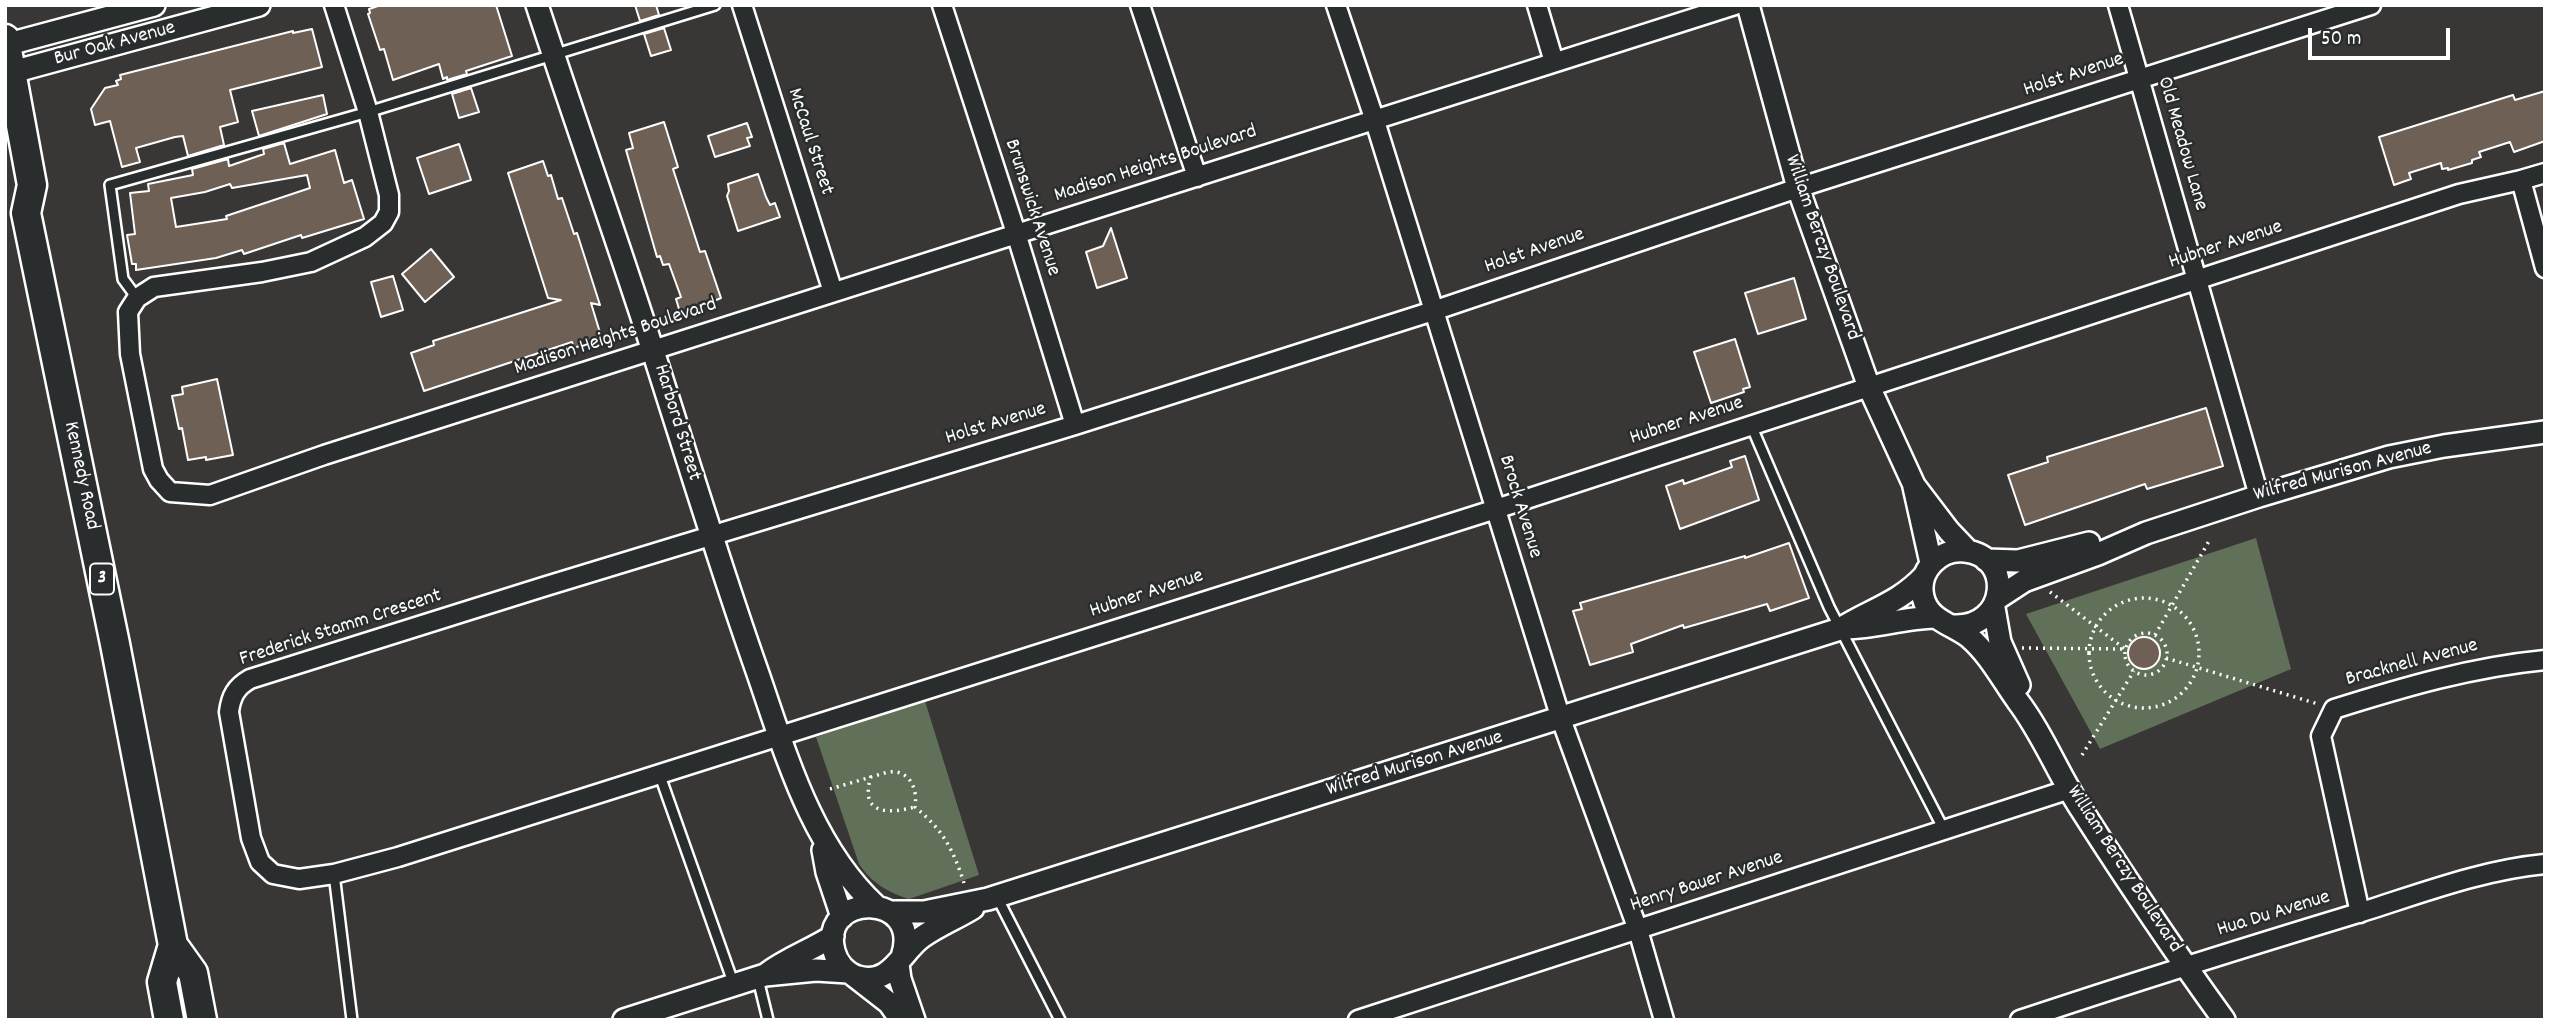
<!DOCTYPE html>
<html>
<head>
<meta charset="utf-8">
<style>
	body { margin:0 }
	#map { position:relative; width:2550px; height:1025px; overflow:hidden; background:#383736; font-family:Dekko,sans-serif }
	canvas { display:block }
	.frame { position:absolute; inset:0; border:7px solid #fff; pointer-events:none }
	.scale { position:absolute; left:2308px; top:28px; width:142px; height:32px; box-sizing:border-box; border:4px solid #fff; border-top:0; padding-left:9px; font-size:21px; line-height:24px; white-space:nowrap; color:#fff; -webkit-text-stroke:5px #2a2d2e; paint-order:stroke }
</style>
</head>
<body>
<div id="map">
<canvas width="2550" height="1025"></canvas>
<div class="frame"></div>
<div class="scale">50 m</div>
</div>
<script>
const g = document.querySelector('canvas').getContext('2d');
g.lineJoin = 'round';
function fillPath(path, color) { g.fillStyle = color; g.fill(path, 'evenodd'); }
function stroke(path, color, width, dash) { g.strokeStyle = color; g.lineWidth = width; g.lineCap = dash ? 'butt' : 'round'; g.setLineDash(dash || []); g.stroke(path); }
function write(font, color, halo, rows, align = 'center') {
  g.font = font + ' Dekko,sans-serif'; g.lineWidth = 5; g.setLineDash([]); g.textBaseline = 'middle'; g.strokeStyle = halo; g.fillStyle = color; for (const [text, x, y, turn = 0] of rows) {
    g.save(); g.translate(x, y); g.rotate((+turn || 0) * Math.PI / 180); g.textAlign = isNaN(turn) ? turn : align; if (halo) g.strokeText(text, 0, 0); g.fillText(text, 0, 0); g.restore();
  }
}
fillPath(new Path2D(`
	M 2256,538 L 2291,669 L 2100,749 L 2026,614 Z
	M 925,701 L 979,875 L 909,899 C 887,892 872,883 859,864 L 816,737 Z`), '#617058');
const building = new Path2D(`
	M 381,5 L 496,5 L 512,56 L 466,71 L 467,74 L 447,80 L 447,77 L 443,79 L 439,64 L 393,80 L 384,49 L 380,50 L 368,14 L 370,13 L 369,9 Z
	M 635,5 L 656,5 L 659,15 L 640,21 Z
	M 664,28 L 671,50 L 651,56 L 644,34 Z
	M 312,29 L 322,67 L 230,90 L 238,122 L 220,127 L 224,145 L 188,156 L 183,136 L 175,137 L 136,148 L 140,162 L 122,167 L 110,121 L 95,125 L 91,109 L 105,88 L 118,85 L 116,81 L 121,79 L 120,75 L 293,31 L 293,33 Z
	M 471,88 L 479,112 L 459,118 L 452,94 Z
	M 2545,91 L 2545,141 L 2514,152 L 2510,142 L 2479,152 L 2481,157 L 2472,160 L 2472,163 L 2448,170 L 2448,168 L 2442,169 L 2441,163 L 2409,173 L 2411,179 L 2394,185 L 2379,137 L 2513,95 L 2515,100 Z
	M 323,95 L 327,114 L 259,136 L 252,111 Z
	M 664,122 L 678,167 L 673,169 L 690,221 L 700,252 L 705,251 L 721,298 L 687,312 L 679,309 L 676,299 L 681,297 L 669,264 L 663,265 L 660,256 L 657,257 L 626,150 L 633,148 L 629,133 Z
	M 747,123 L 752,137 L 747,138 L 750,146 L 715,157 L 708,136 Z
	M 284,143 L 290,164 L 335,150 L 344,183 L 352,180 L 364,219 L 302,238 L 301,235 L 244,254 L 242,250 L 216,258 L 136,270 L 136,264 L 132,264 L 127,235 L 135,234 L 130,193 L 149,191 L 148,184 L 193,175 L 192,169 L 228,159 L 229,166 L 264,154 L 263,149 ZM 307,175 L 310,188 L 226,216 L 227,219 L 176,227 L 171,198 L 205,192 L 230,184 L 232,188 Z
	M 459,144 L 471,180 L 429,194 L 417,158 Z
	M 543,161 L 548,176 L 551,175 L 558,199 L 562,198 L 574,234 L 577,233 L 600,305 L 591,303 L 601,336 L 590,339 L 591,342 L 574,348 L 572,342 L 424,391 L 411,353 L 434,345 L 433,341 L 561,300 L 548,298 L 508,173 Z
	M 758,174 L 766,197 L 770,205 L 775,203 L 780,217 L 738,231 L 727,196 L 729,191 L 728,184 Z
	M 1111,228 L 1127,278 L 1097,288 L 1086,252 L 1103,246 Z
	M 431,249 L 454,277 L 425,302 L 402,274 Z
	M 393,276 L 403,310 L 381,317 L 371,282 Z
	M 1794,278 L 1806,319 L 1758,334 L 1745,293 Z
	M 1735,339 L 1750,387 L 1743,389 L 1744,392 L 1711,403 L 1694,352 Z
	M 217,379 L 233,455 L 206,460 L 206,457 L 188,460 L 182,428 L 179,429 L 172,396 L 183,394 L 182,387 Z
	M 2206,408 L 2223,466 L 2147,489 L 2145,484 L 2025,525 L 2008,475 L 2048,462 L 2047,457 Z
	M 1745,456 L 1759,500 L 1680,529 L 1666,486 L 1683,480 L 1684,484 L 1732,467 L 1730,461 Z
	M 1789,543 L 1809,598 L 1770,611 L 1767,604 L 1684,628 L 1683,625 L 1631,644 L 1633,652 L 1590,665 L 1573,611 L 1582,609 L 1580,603 L 1745,556 L 1745,558 Z
	M2128 653a16 16 0 1 1 32 0a16 16 0 1 1-32 0Z`);
fillPath(building, '#6f6055');
stroke(building, '#fff', 2);
const service = new Path2D(`
	M 137,298 L 123,279 L 110,185 L 368,112 L 715,5
	M 1751,425 L 1829,607 L 1944,830
	M 659,773 L 734,985
	M 334,874 L 352,1020
	M 997,897 L 1060,1020
	M 758,979 L 768,1020`);
const minor = new Path2D(`
	M 334,5 L 368,112 L 389,195 L 389,212 L 383,223 L 365,237 L 311,262 L 262,272 L 154,287 L 137,298 L 128,312 L 130,354 L 153,469 L 159,480 L 170,492 L 210,495 L 324,455 L 684,340 L 1735,5
	M 742,5 L 833,292
	M 942,5 L 1016,233 L 1075,425
	M 1140,5 L 1197,177
	M 1336,5 L 1374,118 L 1561,719 L 1638,930 L 1664,1020
	M 1537,5 L 1554,62
	M 2118,5 L 2259,496
	M 2371,5 L 1798,188 L 1433,311 L 1075,425 L 543,587 L 250,679 C 236,687 231,696 229,712 L 251,838 L 260,862 L 273,874 L 299,879 L 334,874 L 398,857 L 1496,509 L 2459,194 L 2521,180 L 2545,268
	M 2521,180 L 2545,173
	M 2360,913 L 2321,736 L 2334,709 C 2404,687 2472,667 2545,660
	M 1358,1020 L 2070,789
	M 2020,1020 C 2131,983 2243,948 2355,914 C 2417,895 2480,870 2545,864`);
const tertiary = new Path2D(`
	M 537,5 C 575,121 616,236 653,351 C 687,457 719,563 756,668 C 785,751 810,845 876,906
	M 1748,5 L 1798,188 L 1869,387 L 1914,485 L 1949,531 L 1968,551
	M 5,45 L 154,5
	M 5,74 L 259,5
	M 1914,487 L 1931,563
	M 1986,560 L 2018,561 L 2089,543
	M 1998,598 L 2024,581 L 2098,554 L 2146,533 L 2259,496 L 2389,457 L 2444,446 L 2545,432
	M 1994,608 L 2000,642 L 2019,685
	M 1954,626 C 2008,628 2014,556 1965,551 C 1940,548 1917,571 1923,597 C 1928,620 1952,624 1969,637 C 1989,654 2002,679 2017,700 C 2043,734 2058,774 2081,809 C 2127,881 2174,951 2224,1020
	M 1846,628 C 1876,627 1904,618 1935,617
	M 823,850 L 827,872 L 842,917
	M 890,912 L 924,912 L 988,899 L 1840,629 C 1870,610 1899,603 1924,576
	M 902,957 C 924,891 818,891 834,951 C 837,963 846,973 858,977 C 891,986 901,952 922,937 C 937,926 957,918 973,908
	M 898,964 L 900,979 L 914,1020
	M 765,975 C 787,958 810,951 833,936
	M 853,975 L 889,1003 L 901,1020
	M 624,1020 L 765,975 L 816,970 L 848,972`);
const primary = new Path2D(`
	M 5,39 L 32,185 L 26,213 L 115,644 L 173,945 L 193,973 L 202,1020
	M 169,1020 L 162,982 L 173,945`);
stroke(service, '#fff', 14);
stroke(minor, '#fff', 23);
stroke(tertiary, '#fff', 26);
stroke(primary, '#fff', 33);
stroke(new Path2D(`
	M 2050,592 L 2125,649
	M2089 653a55 55 0 1 1 110 0a55 55 0 1 1-110 0Z
	M2125 654a21 21 0 1 1 42 0a21 21 0 1 1-42 0Z
	M 2155,635 L 2209,541
	M 2022,648 L 2125,649
	M 2166,658 L 2318,704
	M 2082,755 L 2134,671
	M 871,776 C 859,815 888,814 915,807
	M 830,789 L 888,772 C 909,769 918,788 915,807 C 943,830 953,849 964,883`), '#fff', 3.5, [2, 5]);
stroke(service, '#2a2d2e', 9);
stroke(minor, '#2a2d2e', 18);
stroke(tertiary, '#2a2d2e', 21);
stroke(primary, '#2a2d2e', 28);
for (const [x, y, w] of [
	[102,579,24]
]) { const box = new Path2D(); box.roundRect(x - w / 2, y - 15.5, w, 31, 5); g.fillStyle = '#2a2d2e'; g.fill(box); stroke(box, '#fff', 2); }
write('bold 19px', '#fff', null, [
	["3",102,579]
]);
write('21px', '#fff', '#2a2d2e', [
	["Bur Oak Avenue",115,45,-15],
	["Holst Avenue",2074,76,-18],
	["McCaul Street",809,142,72],
	["Old Meadow Lane",2181,144,74],
	["Madison Heights Boulevard",1156,165,-18],
	["Brunswick Avenue",1031,208,72],
	["Hubner Avenue",2226,246,-18],
	["William Berczy Boulevard",1821,248,71],
	["Holst Avenue",1535,252,-19],
	["Madison Heights Boulevard",616,338,-18],
	["Hubner Avenue",1687,422,-18],
	["Harbord Street",676,423,73],
	["Holst Avenue",996,425,-17],
	["Wilfred Murison Avenue",2343,473,-15],
	["Kennedy Road",80,476,78],
	["Brock Avenue",1519,507,73],
	["Hubner Avenue",1147,595,-18],
	["Frederick Stamm Crescent",341,629,-18],
	["Bracknell Avenue",2412,664,-15],
	["Wilfred Murison Avenue",1415,765,-17],
	["William Berczy Boulevard",2123,870,57],
	["Henry Bauer Avenue",1707,883,-18],
	["Hua Du Avenue",2274,915,-17]
]);
</script>
</body>
</html>
